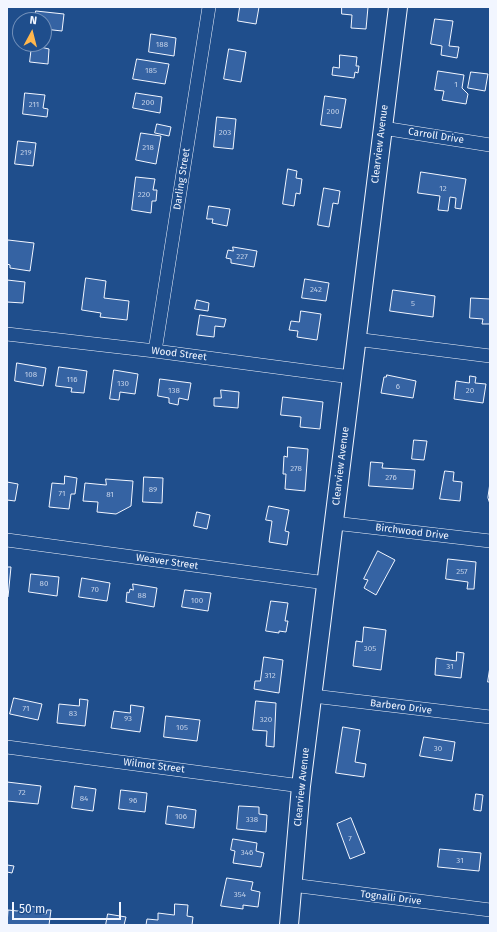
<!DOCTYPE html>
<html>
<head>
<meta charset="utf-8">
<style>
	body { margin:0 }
	#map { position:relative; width:497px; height:932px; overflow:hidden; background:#1f4e8c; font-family:"Fira Sans",sans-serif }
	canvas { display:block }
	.frame { position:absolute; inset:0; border:8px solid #f2f6ff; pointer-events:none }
	.north { position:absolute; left:12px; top:12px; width:40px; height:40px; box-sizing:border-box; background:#1f4e8c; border:1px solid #7391ba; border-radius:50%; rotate:7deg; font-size:11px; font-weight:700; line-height:16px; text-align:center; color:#f2f6ff }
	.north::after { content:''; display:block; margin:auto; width:14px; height:18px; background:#ffb74d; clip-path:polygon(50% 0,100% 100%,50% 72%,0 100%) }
	.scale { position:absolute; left:12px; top:902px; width:109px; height:18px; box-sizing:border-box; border:2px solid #f2f6ff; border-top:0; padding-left:5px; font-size:12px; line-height:14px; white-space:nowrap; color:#f2f6ff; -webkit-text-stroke:3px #1f4e8c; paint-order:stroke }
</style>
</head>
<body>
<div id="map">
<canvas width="497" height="932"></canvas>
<div class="frame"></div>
<div class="north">N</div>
<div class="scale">50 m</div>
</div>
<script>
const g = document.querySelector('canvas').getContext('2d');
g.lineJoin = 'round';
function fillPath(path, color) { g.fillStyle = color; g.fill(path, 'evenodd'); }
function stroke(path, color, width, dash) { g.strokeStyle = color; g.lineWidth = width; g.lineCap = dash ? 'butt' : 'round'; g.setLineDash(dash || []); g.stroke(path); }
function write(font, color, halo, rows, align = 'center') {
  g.font = font + ' "Fira Sans",sans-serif'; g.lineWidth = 3; g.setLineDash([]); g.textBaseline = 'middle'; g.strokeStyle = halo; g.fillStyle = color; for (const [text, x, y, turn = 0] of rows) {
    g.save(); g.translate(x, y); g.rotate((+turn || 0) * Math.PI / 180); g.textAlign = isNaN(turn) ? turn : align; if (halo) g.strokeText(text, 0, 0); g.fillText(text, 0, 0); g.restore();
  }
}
const building = new Path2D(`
	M 240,7 L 259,7 L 256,24 L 238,21 Z
	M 342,7 L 368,7 L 366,29 L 351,28 L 352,15 L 342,14 Z
	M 36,11 L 64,14 L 62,31 L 44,29 L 44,20 L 35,20 Z
	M 435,19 L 453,21 L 449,46 L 459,47 L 457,58 L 441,55 L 442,46 L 431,44 Z
	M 151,34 L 176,38 L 174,56 L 149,52 Z
	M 32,45 L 49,49 L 48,64 L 30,62 Z
	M 229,49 L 246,52 L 241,82 L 224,79 Z
	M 340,55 L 357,57 L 356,66 L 359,66 L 358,73 L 355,72 L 354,78 L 332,75 L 333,67 L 339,68 Z
	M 137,59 L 169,64 L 165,84 L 133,79 Z
	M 438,71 L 464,75 L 462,88 L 468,94 L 466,104 L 442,100 L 444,91 L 435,90 Z
	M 471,72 L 488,74 L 485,91 L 468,88 Z
	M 25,93 L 45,95 L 43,108 L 48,109 L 47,117 L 23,114 Z
	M 136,93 L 162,97 L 160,113 L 133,108 Z
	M 325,96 L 346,99 L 341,128 L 321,125 Z
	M 217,117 L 236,119 L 233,149 L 214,147 Z
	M 157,124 L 171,127 L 169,136 L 155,133 Z
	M 141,133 L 161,136 L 156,164 L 136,160 Z
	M 18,141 L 36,143 L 33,166 L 15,164 Z
	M 288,169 L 297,171 L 296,178 L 302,179 L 300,194 L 296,193 L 294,206 L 283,204 Z
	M 421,172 L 466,179 L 461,209 L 455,208 L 456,198 L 450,197 L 448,211 L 438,210 L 440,196 L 418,193 Z
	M 136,177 L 155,179 L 153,190 L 157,190 L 156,201 L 152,201 L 151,213 L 132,210 Z
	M 324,188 L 340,191 L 338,204 L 333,203 L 329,227 L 318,225 Z
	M 209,206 L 230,209 L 227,226 L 212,223 L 213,219 L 207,219 Z
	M 8,240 L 34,243 L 30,271 L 10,268 L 10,265 L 7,264 Z
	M 233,247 L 257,251 L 254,267 L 231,263 L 231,259 L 226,258 L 228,250 L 233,251 Z
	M 86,278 L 106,281 L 104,298 L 129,301 L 127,320 L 100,317 L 101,313 L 82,310 Z
	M 305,279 L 329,283 L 326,301 L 302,298 Z
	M 7,280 L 25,282 L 23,303 L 7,302 Z
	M 393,290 L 435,296 L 433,317 L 390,311 Z
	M 471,298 L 490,299 L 490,324 L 482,324 L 483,319 L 470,318 Z
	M 197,300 L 209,303 L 208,311 L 195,309 Z
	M 301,311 L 321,314 L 317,340 L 297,337 L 298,331 L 289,330 L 291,321 L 299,322 Z
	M 200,315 L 226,319 L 224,327 L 215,326 L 214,337 L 197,335 Z
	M 17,363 L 46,368 L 43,386 L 15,381 Z
	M 59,367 L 87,371 L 84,393 L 71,392 L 72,388 L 56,386 Z
	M 114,370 L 138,374 L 135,394 L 120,392 L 119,400 L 110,399 Z
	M 387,375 L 416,381 L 413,398 L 381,393 L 384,377 L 386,377 Z
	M 470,376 L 476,377 L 475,383 L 486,384 L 483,403 L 454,399 L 456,381 L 469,383 Z
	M 160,379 L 191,383 L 188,400 L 179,398 L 178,405 L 169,403 L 169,398 L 158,396 Z
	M 221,390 L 239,392 L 238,408 L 214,406 L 214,398 L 221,398 Z
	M 283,397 L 323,402 L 320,429 L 300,427 L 301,417 L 281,415 Z
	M 414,440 L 427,441 L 424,460 L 412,459 Z
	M 288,447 L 308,449 L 305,491 L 285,489 L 286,474 L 283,474 L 284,456 L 287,457 Z
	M 371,462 L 383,463 L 382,468 L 415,470 L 413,489 L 369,486 Z
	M 445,471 L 454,472 L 453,481 L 462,482 L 460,501 L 440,499 Z
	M 65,476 L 77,478 L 75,494 L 71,494 L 69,509 L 49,507 L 52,483 L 64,484 Z
	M 144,477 L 163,478 L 162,503 L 143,502 Z
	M 106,479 L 133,481 L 131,506 L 116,514 L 97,512 L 98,502 L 83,501 L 85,483 L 106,485 Z
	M 7,482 L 18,484 L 15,501 L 7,500 Z
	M 490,483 L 490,504 L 488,498 Z
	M 269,506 L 289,510 L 285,531 L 289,532 L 287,545 L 269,542 L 272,521 L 266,520 Z
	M 197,512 L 210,515 L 207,529 L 194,526 Z
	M 378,551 L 395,560 L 376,595 L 364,588 L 368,580 L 364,579 Z
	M 448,559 L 476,562 L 474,589 L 467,589 L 468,582 L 446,579 Z
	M 7,567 L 11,567 L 8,597 L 7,597 Z
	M 31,574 L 59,577 L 57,596 L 29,592 Z
	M 82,578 L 110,583 L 107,601 L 79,597 Z
	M 133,584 L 157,588 L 154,607 L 126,602 L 127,592 L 129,593 L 130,589 L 133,590 Z
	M 185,590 L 211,593 L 208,611 L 182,607 Z
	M 271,601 L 288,603 L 285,621 L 288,621 L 286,632 L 279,631 L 279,633 L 266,631 Z
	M 364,627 L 386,630 L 381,670 L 353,666 L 356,641 L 362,642 Z
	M 457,652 L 464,653 L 461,678 L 435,675 L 436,658 L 456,661 Z
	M 264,657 L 283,660 L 279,693 L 254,689 L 255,681 L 260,681 Z
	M 490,667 L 490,682 L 488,682 Z
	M 14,698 L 42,704 L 38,720 L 10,714 Z
	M 80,699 L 88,700 L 85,726 L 57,723 L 59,704 L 79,706 Z
	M 256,701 L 276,703 L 274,747 L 266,746 L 267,731 L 253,730 Z
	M 131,705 L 144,707 L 140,732 L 111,728 L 114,711 L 130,713 Z
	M 166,716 L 200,720 L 197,741 L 164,737 Z
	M 343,727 L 360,730 L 355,762 L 366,764 L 364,777 L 336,773 Z
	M 424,737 L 455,742 L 452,761 L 420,756 Z
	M 7,782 L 41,786 L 38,804 L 7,801 Z
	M 75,786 L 96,789 L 93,811 L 72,808 Z
	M 121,790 L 147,793 L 145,812 L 119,809 Z
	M 476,794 L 483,795 L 481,811 L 474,810 Z
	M 168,806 L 196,810 L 194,828 L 166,824 Z
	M 239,806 L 259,807 L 259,814 L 267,815 L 266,832 L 237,829 Z
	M 351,818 L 365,853 L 350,859 L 337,824 Z
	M 233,839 L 257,843 L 256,851 L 264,853 L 261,867 L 233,863 L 235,851 L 231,850 Z
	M 440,849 L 481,853 L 479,871 L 438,867 Z
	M 7,865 L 14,866 L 12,873 L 7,872 Z
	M 227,878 L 253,882 L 251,890 L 260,892 L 258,907 L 243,905 L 243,909 L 221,906 Z
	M 175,904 L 188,905 L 187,916 L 193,917 L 192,925 L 146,925 L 147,919 L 158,920 L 158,913 L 174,915 Z
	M 28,906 L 36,907 L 35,913 L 46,914 L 47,910 L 51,910 L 49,925 L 7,925 L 8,910 L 27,912 Z
	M 108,914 L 126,917 L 124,925 L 106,925 Z`);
fillPath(building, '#3563a3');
stroke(building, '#f2f6ff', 1);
const street = new Path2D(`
	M 383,128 L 490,145
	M 7,334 L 155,351 L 351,377
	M 355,339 L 490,356
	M 155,351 L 209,7
	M 334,523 L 490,541
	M 7,540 L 326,583
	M 313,696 L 490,717
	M 7,747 L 301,786
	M 292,885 L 490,910`);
const secondary = new Path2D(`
	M 289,925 L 301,786 L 398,7`);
stroke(street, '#f2f6ff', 14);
stroke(secondary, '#f2f6ff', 20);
stroke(street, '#1f4e8c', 13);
stroke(secondary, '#1f4e8c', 18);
write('8px', '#c3d1e8', null, [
	["188",162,45],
	["185",151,71],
	["1",456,85],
	["200",148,103],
	["211",34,105],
	["200",333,112],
	["203",225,133],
	["218",148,148],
	["219",26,153],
	["12",443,189],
	["220",144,195],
	["227",242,257],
	["242",316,290],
	["5",413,304],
	["108",31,375],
	["116",72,380],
	["130",123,384],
	["6",398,387],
	["138",174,391],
	["20",470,391],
	["278",296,469],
	["276",391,478],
	["89",153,490],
	["71",62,494],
	["81",110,495],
	["257",462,572],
	["80",44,584],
	["70",95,590],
	["88",142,596],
	["100",197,601],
	["305",370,649],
	["31",450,667],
	["312",270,676],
	["71",26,709],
	["83",73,714],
	["93",128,719],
	["320",266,720],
	["105",182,728],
	["30",438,749],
	["72",22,793],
	["84",84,799],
	["96",133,801],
	["106",181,817],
	["338",252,820],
	["7",350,839],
	["346",247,853],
	["31",460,861],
	["354",240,895]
]);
write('10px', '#f2f6ff', '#1f4e8c', [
	["Carroll Drive",436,136,9],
	["Clearview Avenue",380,144,-83],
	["Darling Street",182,179,-81],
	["Wood Street",179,354,7],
	["Clearview Avenue",341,466,-83],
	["Birchwood Drive",412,532,7],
	["Weaver Street",167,562,8],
	["Barbero Drive",401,707,7],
	["Wilmot Street",154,766,7],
	["Clearview Avenue",302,787,-84],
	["Tognalli Drive",391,898,7]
]);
</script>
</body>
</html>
